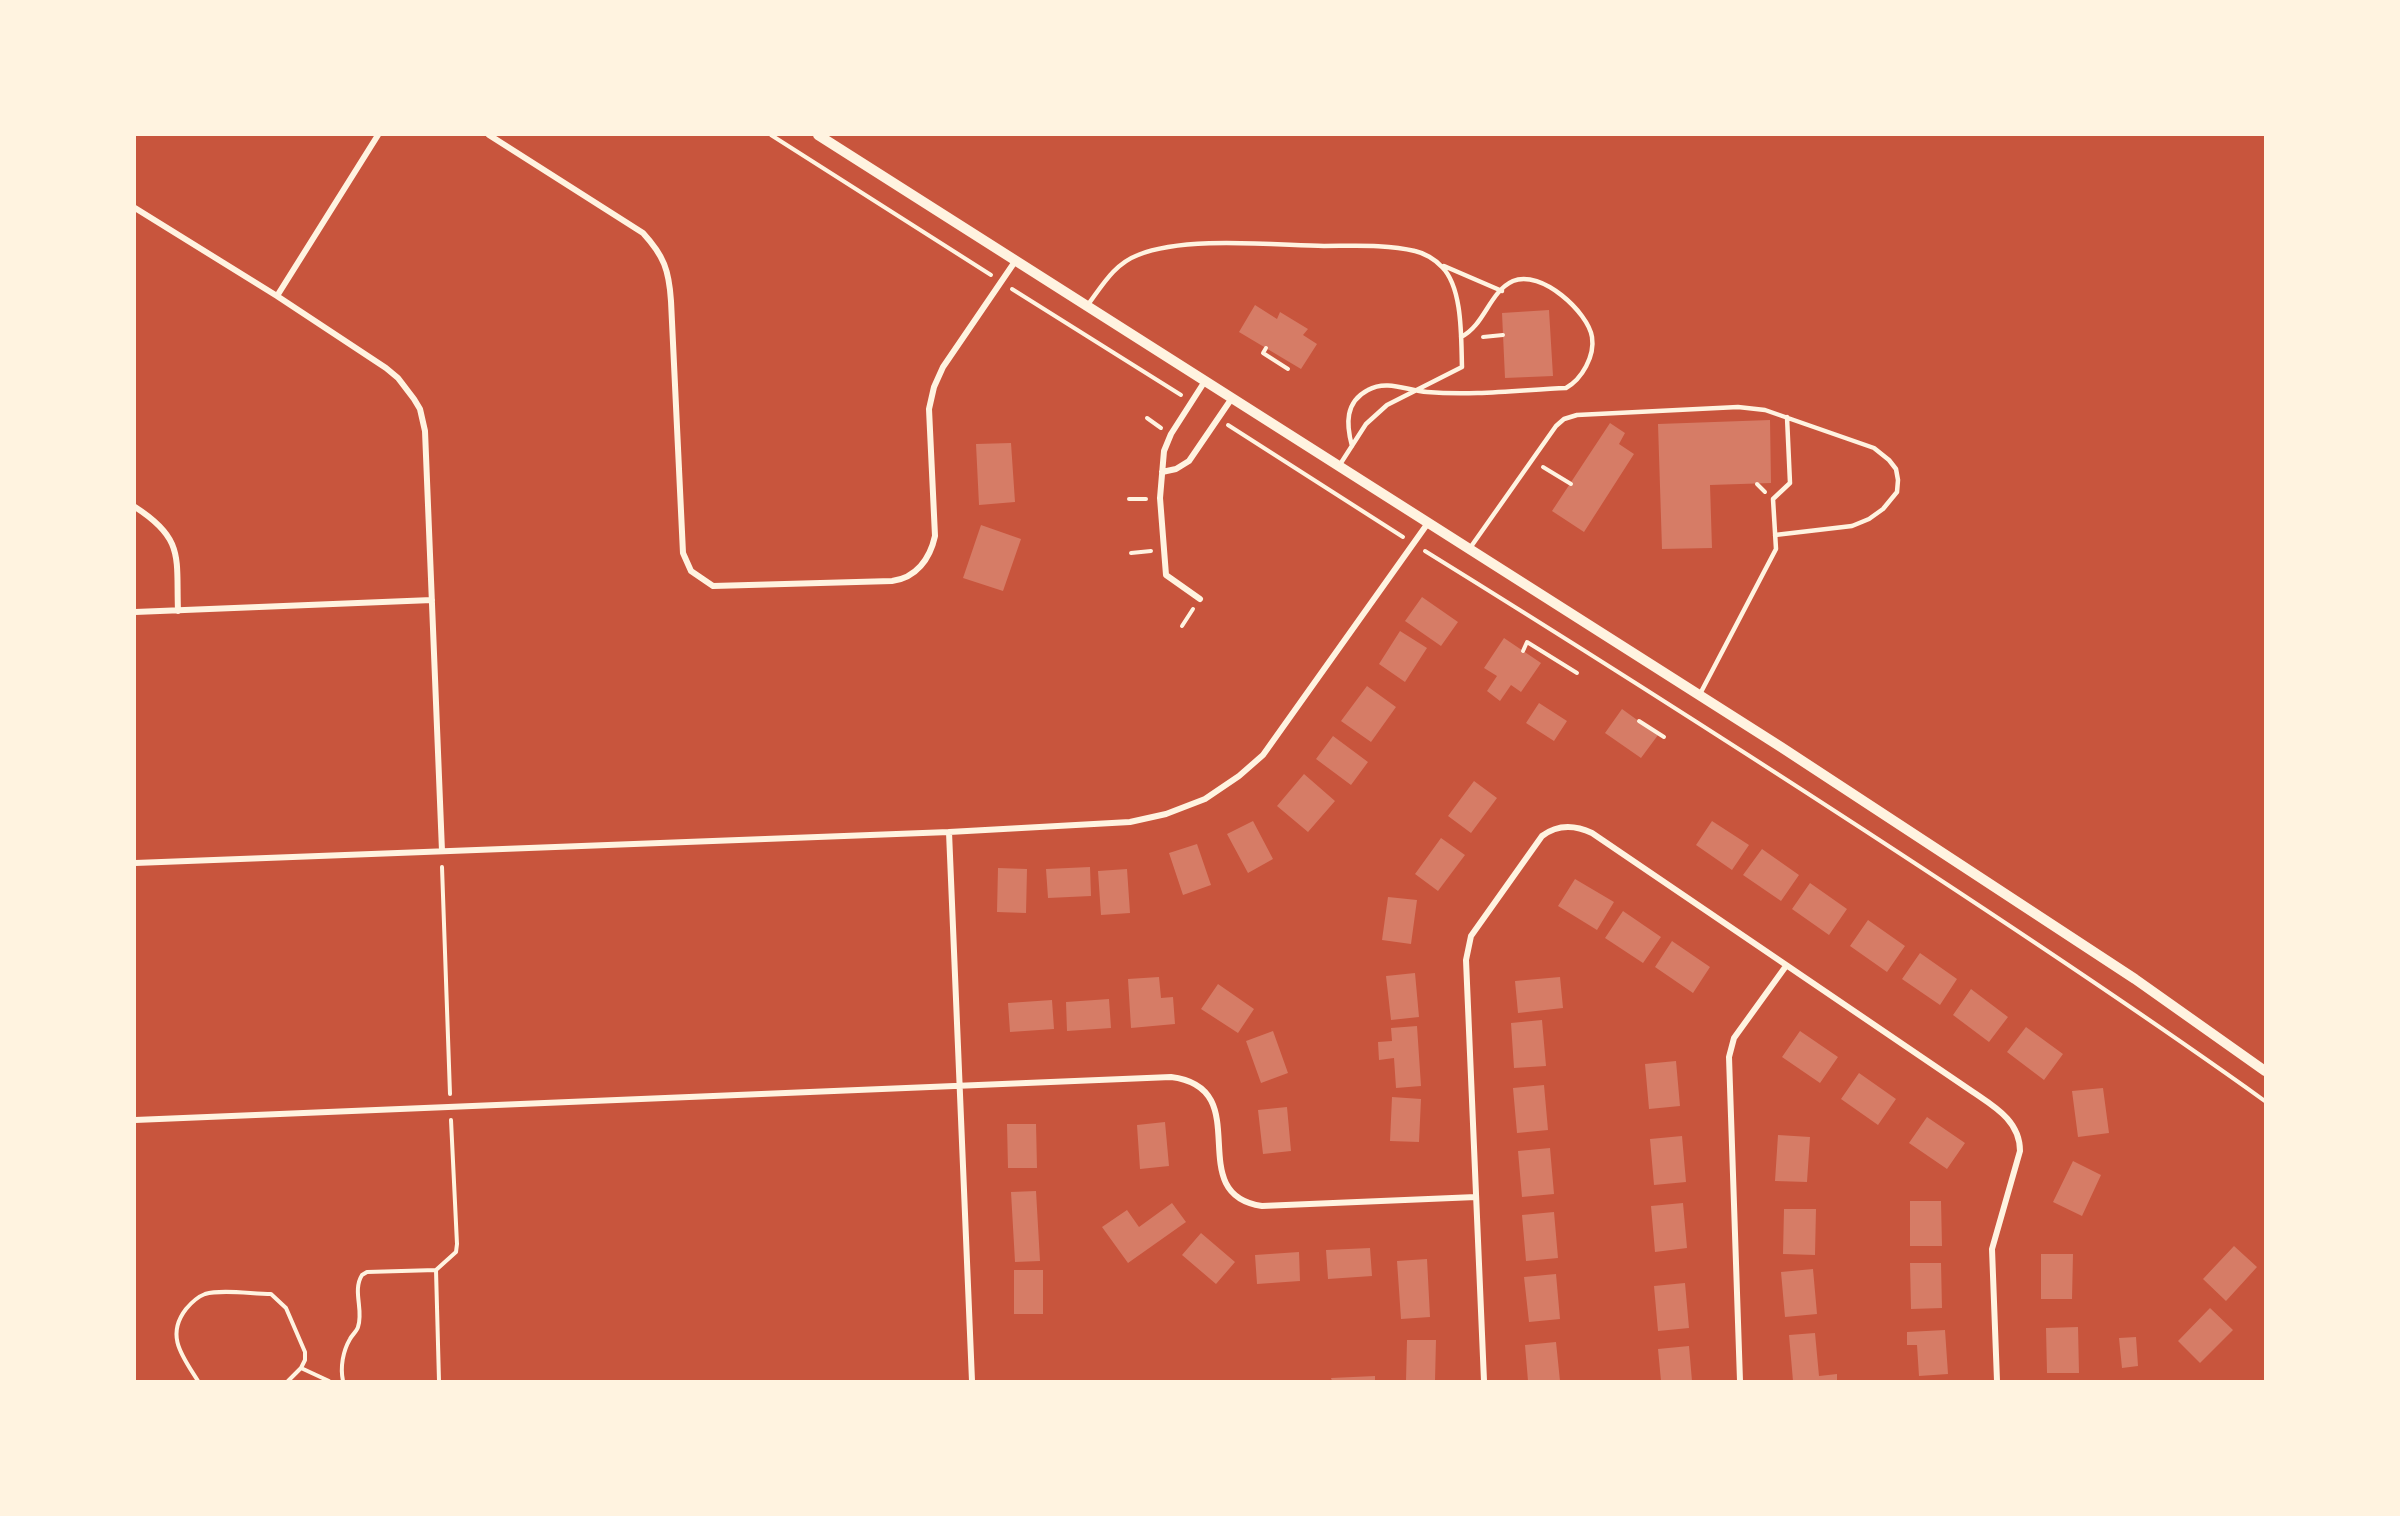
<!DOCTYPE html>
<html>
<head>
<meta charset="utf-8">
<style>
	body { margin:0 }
	#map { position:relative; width:2400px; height:1516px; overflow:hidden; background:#c8553d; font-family:"Titillium Web",sans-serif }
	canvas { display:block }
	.frame { position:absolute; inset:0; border:136px solid #fff3e0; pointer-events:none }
</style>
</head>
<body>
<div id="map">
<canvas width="2400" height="1516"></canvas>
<div class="frame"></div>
</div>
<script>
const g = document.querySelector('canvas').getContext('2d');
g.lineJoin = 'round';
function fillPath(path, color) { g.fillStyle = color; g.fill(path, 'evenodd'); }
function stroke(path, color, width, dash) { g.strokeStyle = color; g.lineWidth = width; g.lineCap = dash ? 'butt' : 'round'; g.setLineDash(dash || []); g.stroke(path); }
fillPath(new Path2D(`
	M 1255,305 L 1277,319 L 1280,312 L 1308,329 L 1303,335 L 1317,344 L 1301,369 L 1239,332 Z
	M 1549,310 L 1553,376 L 1505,378 L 1502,313 Z
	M 1770,420 L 1771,483 L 1710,485 L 1712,548 L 1662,549 L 1658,424 Z
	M 1610,423 L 1625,433 L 1619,444 L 1634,454 L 1584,532 L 1552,511 Z
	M 1011,443 L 1015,502 L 979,505 L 976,444 Z
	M 981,525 L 1021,539 L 1003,591 L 963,578 Z
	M 1422,597 L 1458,622 L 1441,646 L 1405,621 Z
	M 1400,631 L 1427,648 L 1405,682 L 1379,664 Z
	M 1504,638 L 1541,663 L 1521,692 L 1511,685 L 1500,701 L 1487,691 L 1497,676 L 1484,668 Z
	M 1367,686 L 1396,707 L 1371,742 L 1341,721 Z
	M 1539,703 L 1567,721 L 1554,741 L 1526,723 Z
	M 1622,709 L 1658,735 L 1641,758 L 1605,733 Z
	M 1333,736 L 1368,762 L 1351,785 L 1316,759 Z
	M 1304,774 L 1335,801 L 1308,832 L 1277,806 Z
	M 1474,781 L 1497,798 L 1471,833 L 1448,816 Z
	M 1253,821 L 1273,859 L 1248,873 L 1227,834 Z
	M 1712,821 L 1749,845 L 1732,870 L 1696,845 Z
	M 1441,838 L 1465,855 L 1438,891 L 1415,874 Z
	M 1197,844 L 1211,885 L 1183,895 L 1169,853 Z
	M 1762,849 L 1799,875 L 1781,901 L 1743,875 Z
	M 1090,867 L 1091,896 L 1048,898 L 1046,869 Z
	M 998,868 L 1027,869 L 1026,913 L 997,912 Z
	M 1127,869 L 1130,913 L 1101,915 L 1098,871 Z
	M 1575,879 L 1614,902 L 1597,930 L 1558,906 Z
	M 1810,883 L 1847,909 L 1829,935 L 1792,909 Z
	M 1388,897 L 1417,900 L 1411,944 L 1382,940 Z
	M 1623,911 L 1661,937 L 1643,963 L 1605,938 Z
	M 1868,920 L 1905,946 L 1887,972 L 1850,946 Z
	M 1672,941 L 1710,967 L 1693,993 L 1655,967 Z
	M 1920,953 L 1957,979 L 1940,1005 L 1902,979 Z
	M 1415,973 L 1419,1017 L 1391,1020 L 1386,976 Z
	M 1159,977 L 1161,998 L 1173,997 L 1175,1024 L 1131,1028 L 1128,979 Z
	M 1560,977 L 1563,1008 L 1518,1013 L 1515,981 Z
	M 1218,984 L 1254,1009 L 1238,1033 L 1201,1009 Z
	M 1971,989 L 2008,1017 L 1989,1042 L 1953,1015 Z
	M 1109,999 L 1111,1028 L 1067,1031 L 1066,1002 Z
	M 1052,1000 L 1054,1029 L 1010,1032 L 1008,1003 Z
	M 1542,1020 L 1546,1066 L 1514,1068 L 1511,1023 Z
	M 1417,1026 L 1421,1086 L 1396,1088 L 1394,1058 L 1379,1060 L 1378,1042 L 1392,1041 L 1391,1028 Z
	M 2026,1027 L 2063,1054 L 2044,1080 L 2007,1052 Z
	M 1273,1031 L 1288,1073 L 1261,1083 L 1246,1041 Z
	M 1800,1031 L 1838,1057 L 1820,1083 L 1782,1057 Z
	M 1676,1061 L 1680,1106 L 1649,1109 L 1645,1064 Z
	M 1859,1073 L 1896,1099 L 1878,1125 L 1841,1099 Z
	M 1544,1085 L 1548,1130 L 1517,1133 L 1513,1088 Z
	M 2103,1088 L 2109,1133 L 2078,1137 L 2072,1091 Z
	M 1392,1097 L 1421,1099 L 1419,1142 L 1390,1141 Z
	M 1287,1107 L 1291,1151 L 1263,1154 L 1258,1110 Z
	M 1927,1117 L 1965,1143 L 1947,1169 L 1909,1143 Z
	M 1165,1122 L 1169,1166 L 1140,1169 L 1137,1125 Z
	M 1007,1124 L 1036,1124 L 1037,1168 L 1008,1168 Z
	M 1778,1135 L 1810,1137 L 1807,1182 L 1775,1181 Z
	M 1682,1136 L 1686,1182 L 1654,1185 L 1650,1139 Z
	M 1550,1148 L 1554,1194 L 1522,1197 L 1518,1151 Z
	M 2073,1161 L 2101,1175 L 2082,1216 L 2053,1202 Z
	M 1036,1191 L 1040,1261 L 1015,1262 L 1011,1192 Z
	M 1910,1201 L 1941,1201 L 1942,1246 L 1910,1246 Z
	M 1172,1203 L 1186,1222 L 1128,1263 L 1102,1227 L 1127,1210 L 1139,1227 Z
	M 1683,1203 L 1687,1248 L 1655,1252 L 1651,1206 Z
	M 1784,1209 L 1816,1209 L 1815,1255 L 1783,1254 Z
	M 1554,1212 L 1558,1258 L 1526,1261 L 1522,1215 Z
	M 1201,1233 L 1235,1262 L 1216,1284 L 1182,1255 Z
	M 2234,1246 L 2257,1267 L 2226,1301 L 2203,1279 Z
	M 1370,1248 L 1372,1276 L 1328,1279 L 1326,1250 Z
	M 1299,1252 L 1300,1281 L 1257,1284 L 1255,1255 Z
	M 2041,1254 L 2073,1254 L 2072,1299 L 2041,1299 Z
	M 1427,1259 L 1430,1317 L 1401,1319 L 1397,1261 Z
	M 1910,1263 L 1941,1263 L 1942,1308 L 1911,1309 Z
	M 1813,1269 L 1817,1314 L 1785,1317 L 1781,1272 Z
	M 1014,1270 L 1043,1270 L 1043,1314 L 1014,1314 Z
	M 1556,1274 L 1560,1319 L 1529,1322 L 1524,1277 Z
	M 1685,1283 L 1689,1328 L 1658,1331 L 1654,1286 Z
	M 2210,1308 L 2233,1330 L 2200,1363 L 2178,1341 Z
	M 2078,1327 L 2079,1373 L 2047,1373 L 2046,1328 Z
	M 1945,1330 L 1948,1374 L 1919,1376 L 1917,1345 L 1907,1345 L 1907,1332 Z
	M 1815,1333 L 1819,1376 L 1837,1374 L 1837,1381 L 1793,1381 L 1789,1335 Z
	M 2136,1337 L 2138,1366 L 2122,1368 L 2119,1338 Z
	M 1407,1340 L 1436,1340 L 1435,1381 L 1406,1381 Z
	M 1556,1342 L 1560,1381 L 1528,1381 L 1525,1345 Z
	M 1689,1346 L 1692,1381 L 1661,1381 L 1658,1349 Z
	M 1375,1376 L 1375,1381 L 1332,1381 L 1331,1378 Z`), '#d67c66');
stroke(new Path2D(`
	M 771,135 L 991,275
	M 1012,289 L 1181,395
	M 1483,337 L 1503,335
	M 1266,348 L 1263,353 L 1288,369
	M 1147,418 L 1161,428
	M 1228,425 L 1403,537
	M 1543,467 L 1571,484
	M 1757,484 L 1765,492
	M 1129,499 L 1146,499
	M 1425,551 C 1572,642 1718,735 1864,830 C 1999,918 2134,1007 2265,1101
	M 1131,553 L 1151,551
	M 1182,626 L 1193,609
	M 1523,651 L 1527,642 L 1577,673
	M 1639,721 L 1664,737
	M 442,867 L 450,1094
	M 301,1368 L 329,1381
	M 198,1381 C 183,1357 165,1336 186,1309 C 191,1303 197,1297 205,1294 C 222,1289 252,1294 271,1294 L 286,1308 L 305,1352 L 305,1360 L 301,1368 L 288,1381
	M 343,1381 C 340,1367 343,1351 350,1339 C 352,1335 357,1331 358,1327 C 364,1310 352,1291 362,1275 L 367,1272 L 436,1270
	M 439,1381 L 436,1270 L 456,1252 L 457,1244 L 451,1120`), '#fff3e0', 4);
stroke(new Path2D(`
	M 1444,266 L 1502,291
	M 1087,306 C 1102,286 1114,264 1138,255 C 1185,236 1272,245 1324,246 C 1353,246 1387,244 1415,251 C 1424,253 1435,259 1442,267 C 1463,288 1461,339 1462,367 L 1387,405 L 1366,424 L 1339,466
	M 1352,446 C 1346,424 1345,402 1368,390 C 1387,379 1408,391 1427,392 C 1473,396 1521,390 1566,388 C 1582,379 1595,356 1592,337 C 1588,312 1541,269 1513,281 C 1489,292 1485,325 1461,337
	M 1470,548 L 1556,426 L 1564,419 L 1577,415 L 1738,407 L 1765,410 L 1874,448 L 1889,460 L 1896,469 L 1898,480 L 1897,492 L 1883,509 L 1869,519 L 1852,526 L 1775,535
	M 1700,694 L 1776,549 L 1773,499 L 1790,483 L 1787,417`), '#fff3e0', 4.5);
stroke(new Path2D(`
	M 489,135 L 643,233 C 664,256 669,270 671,301 L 683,553 L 691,571 L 713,586 L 892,581 C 916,578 930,559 935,536 L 929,409 L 934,387 L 943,367 L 1016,260
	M 135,208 L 277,296 L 386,368 L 398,378 L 414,399 L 420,409 L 425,431 L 442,851
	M 277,296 L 378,135
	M 1162,472 L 1176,469 L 1189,461 L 1232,398
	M 135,507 C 185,539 176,558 178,611
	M 1200,599 L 1166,575 L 1160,498 L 1164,451 L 1171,434 L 1205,381
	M 135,612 L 432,600
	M 949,832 L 972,1381
	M 135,863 L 949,832 L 1130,822 L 1166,814 L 1205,799 L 1239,776 L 1263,755 L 1428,523
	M 135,1120 L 1171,1077 C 1259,1088 1180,1194 1262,1206 L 1476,1197
	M 1484,1381 L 1466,960 L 1471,936 L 1542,836 C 1558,824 1575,825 1592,833 L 1973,1092 C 1995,1107 2020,1121 2020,1151 L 1992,1249 L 1997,1381
	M 1740,1381 L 1729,1057 L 1734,1038 L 1786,966`), '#fff3e0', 6);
stroke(new Path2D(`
	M 818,135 L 1781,747 L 2135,979 L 2265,1071`), '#fff3e0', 10);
</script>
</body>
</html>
